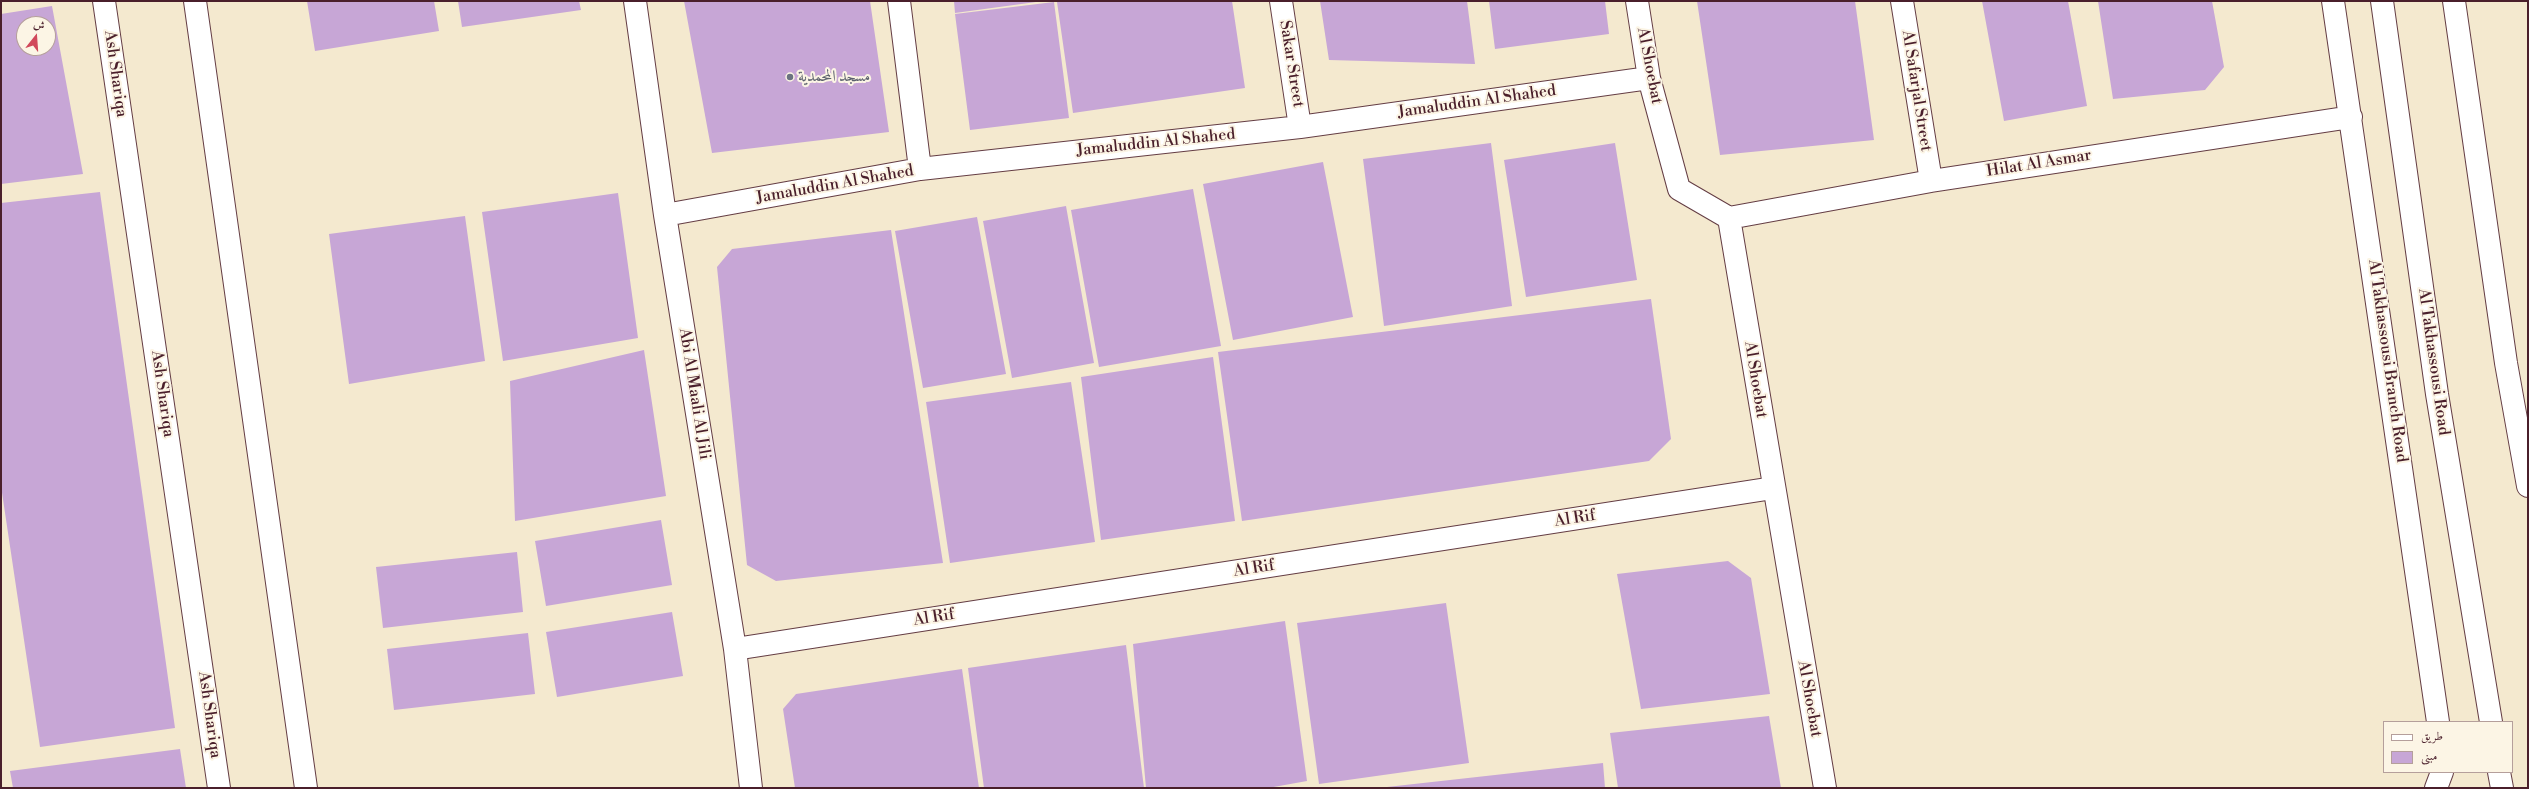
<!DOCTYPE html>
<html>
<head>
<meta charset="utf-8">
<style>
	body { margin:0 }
	#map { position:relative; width:2529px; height:789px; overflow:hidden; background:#f4e9cf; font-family:"Libre Bodoni",Amiri,serif }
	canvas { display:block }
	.frame { position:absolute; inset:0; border:2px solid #4a1f2b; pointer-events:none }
	.legend { position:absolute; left:2383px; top:721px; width:130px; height:52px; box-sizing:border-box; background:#fcf5e5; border:1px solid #b59f9b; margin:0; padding:5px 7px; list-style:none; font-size:12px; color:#4a1f2b }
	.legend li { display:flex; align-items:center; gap:8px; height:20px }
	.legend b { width:20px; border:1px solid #b59f9b }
	.north { position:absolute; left:16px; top:16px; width:40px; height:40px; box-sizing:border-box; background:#fcf5e5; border:1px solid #b59f9b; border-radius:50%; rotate:17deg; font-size:11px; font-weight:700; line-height:16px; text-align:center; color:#4a1f2b }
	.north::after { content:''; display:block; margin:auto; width:14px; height:18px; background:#d1495b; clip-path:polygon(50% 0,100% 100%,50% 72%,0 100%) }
</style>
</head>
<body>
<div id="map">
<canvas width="2529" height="789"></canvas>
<div class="frame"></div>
<ul class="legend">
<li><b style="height:5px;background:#fff"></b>طريق</li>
<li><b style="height:11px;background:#c7a6d6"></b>مبنى</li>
</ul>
<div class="north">ش</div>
</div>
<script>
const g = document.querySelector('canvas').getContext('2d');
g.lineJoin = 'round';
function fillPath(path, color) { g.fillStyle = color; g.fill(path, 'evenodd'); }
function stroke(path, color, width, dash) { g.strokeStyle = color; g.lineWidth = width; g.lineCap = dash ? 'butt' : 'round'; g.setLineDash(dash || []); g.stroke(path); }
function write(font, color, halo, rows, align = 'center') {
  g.font = font + ' "Libre Bodoni",Amiri,serif'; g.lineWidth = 4; g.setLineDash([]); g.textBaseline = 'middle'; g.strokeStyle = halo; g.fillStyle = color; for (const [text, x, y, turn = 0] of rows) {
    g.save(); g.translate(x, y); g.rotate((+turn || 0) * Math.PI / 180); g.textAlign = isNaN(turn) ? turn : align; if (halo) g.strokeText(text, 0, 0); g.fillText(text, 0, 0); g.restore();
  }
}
fillPath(new Path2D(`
	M 307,1 L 434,1 L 439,31 L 315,51 Z
	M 458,1 L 579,1 L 581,10 L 462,27 Z
	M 684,1 L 870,1 L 889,132 L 712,153 Z
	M 954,1 L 1036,1 L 1036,2 L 955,13 Z
	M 1067,1 L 1232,1 L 1245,88 L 1073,113 L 1057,2 Z
	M 1320,1 L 1467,1 L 1475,64 L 1329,60 Z
	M 1489,1 L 1605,1 L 1609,34 L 1495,49 Z
	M 1697,1 L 1855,1 L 1874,140 L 1720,155 Z
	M 1982,1 L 2068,1 L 2087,106 L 2004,121 Z
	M 2098,1 L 2212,1 L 2224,67 L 2205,90 L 2113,99 Z
	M 1054,2 L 1069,118 L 970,130 L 955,14 Z
	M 52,6 L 83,174 L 1,184 L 1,14 ZM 24,24 L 48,24 L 48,48 L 24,48 Z
	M 1491,143 L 1512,306 L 1384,326 L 1363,159 Z
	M 1615,143 L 1637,280 L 1526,297 L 1504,160 Z
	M 1323,162 L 1353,317 L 1233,340 L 1203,184 Z
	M 1193,189 L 1221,346 L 1099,367 L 1071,210 Z
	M 100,192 L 175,728 L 40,747 L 1,486 L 1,203 Z
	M 618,193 L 638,338 L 503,361 L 482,212 Z
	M 1066,206 L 1094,363 L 1012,378 L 983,221 Z
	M 465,216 L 485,361 L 349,384 L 329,234 Z
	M 977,217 L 1006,374 L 923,388 L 895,231 Z
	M 891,230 L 943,563 L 776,581 L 747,565 L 717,267 L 732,249 Z
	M 1651,299 L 1671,439 L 1649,461 L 1242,521 L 1218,352 Z
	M 644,350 L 666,496 L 515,521 L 510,381 Z
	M 1213,357 L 1235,521 L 1101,540 L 1081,377 Z
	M 1071,382 L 1095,542 L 950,563 L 926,402 Z
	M 661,520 L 672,585 L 546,606 L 535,541 Z
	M 517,552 L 523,612 L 383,628 L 376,567 Z
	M 1728,561 L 1751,578 L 1770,694 L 1641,709 L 1617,574 Z
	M 1446,603 L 1469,763 L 1319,784 L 1297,623 Z
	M 672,612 L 683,676 L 557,697 L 546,632 Z
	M 1285,621 L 1307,781 L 1268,788 L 1146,788 L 1133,644 Z
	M 528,633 L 535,694 L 394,710 L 387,649 Z
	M 1126,645 L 1144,788 L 984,788 L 968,668 Z
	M 962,669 L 979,788 L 795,788 L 783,709 L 796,694 Z
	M 1769,716 L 1781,788 L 1618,788 L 1610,733 Z
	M 180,749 L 186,788 L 13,788 L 10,771 Z
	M 1603,763 L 1605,788 L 1387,788 L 1387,787 Z`), '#c7a6d6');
const minor = new Path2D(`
	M 104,1 L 219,788
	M 195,1 L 306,788
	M 635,1 L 665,215 L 735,649 L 751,788
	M 899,1 L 920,169
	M 1281,1 L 1300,127
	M 1637,1 L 1649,78 L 1679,189 L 1729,218 L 1825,788
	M 1902,1 L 1931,181
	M 2333,1 L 2438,722
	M 665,215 L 920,169 L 1300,127 L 1649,78
	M 1729,218 L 1931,181 L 2351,117
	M 735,649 L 1773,488
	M 2436,788 L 2442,772`);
const major = new Path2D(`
	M 2382,1 L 2437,394 L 2491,722
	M 2454,1 L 2506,363 L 2528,486
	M 2499,772 L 2502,788`);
stroke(minor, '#643d44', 24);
stroke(major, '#643d44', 24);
stroke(minor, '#fff', 22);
stroke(major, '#fff', 22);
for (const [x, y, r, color] of [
	[790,77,4,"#6b7280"]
]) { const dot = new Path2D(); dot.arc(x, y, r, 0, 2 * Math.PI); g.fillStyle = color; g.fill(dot); stroke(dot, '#fcf5e5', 1.5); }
write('16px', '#4a1f2b', '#fcf5e5', [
	["Sakar Street",1291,64,81],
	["Al Shoebat",1649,66,79],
	["Ash Shariqa",115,74,82],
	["Al Safarjal Street",1916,91,81],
	["Jamaluddin Al Shahed",1477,102,-8],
	["Jamaluddin Al Shahed",1156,143,-6],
	["Hilat Al Asmar",2039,164,-9],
	["Jamaluddin Al Shahed",835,185,-10],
	["Al Takhassousi Branch Road",2387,361,82],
	["Al Takhassousi Road",2433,362,82],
	["Al Shoebat",1755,380,81],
	["Ash Shariqa",162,394,82],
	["Abi Al Maali Al Jili",694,394,81],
	["Al Rif",1575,519,-9],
	["Al Rif",1254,569,-9],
	["Al Rif",934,618,-9],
	["Al Shoebat",1809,699,80],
	["Ash Shariqa",209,715,82]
]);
write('16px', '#5b616d', '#fcf5e5', [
	["مسجد المحمدية",798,77]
], 'left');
</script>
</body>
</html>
